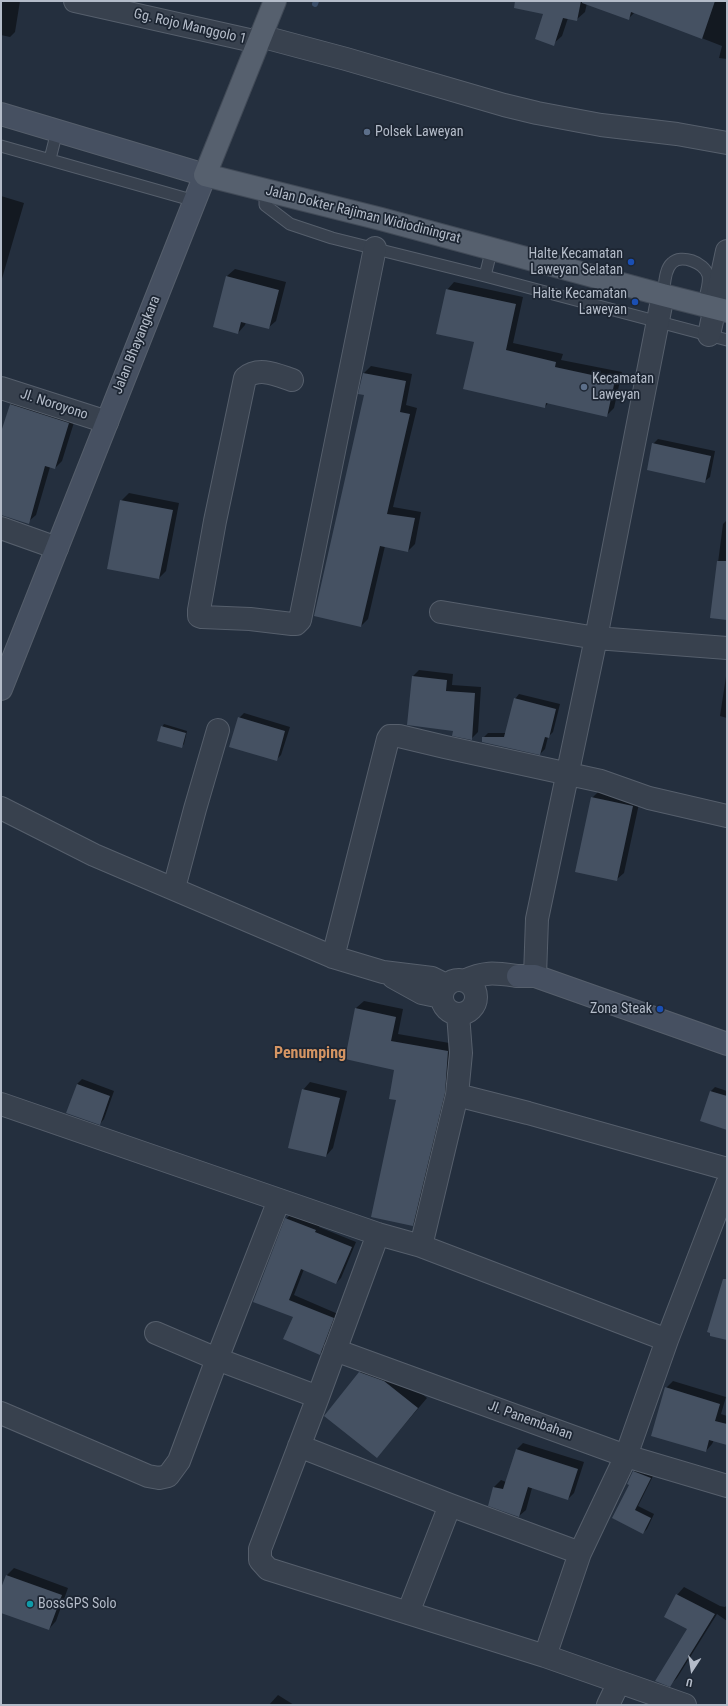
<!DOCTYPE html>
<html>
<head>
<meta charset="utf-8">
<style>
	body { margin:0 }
	#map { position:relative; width:728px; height:1706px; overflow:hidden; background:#242f3e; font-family:"Roboto Condensed",sans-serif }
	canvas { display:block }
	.frame { position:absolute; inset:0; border:2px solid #b4bcc9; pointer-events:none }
	.north { position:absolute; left:672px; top:1650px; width:40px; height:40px; -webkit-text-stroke:3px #1d2633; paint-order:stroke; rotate:192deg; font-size:11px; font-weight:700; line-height:16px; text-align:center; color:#b4bcc9 }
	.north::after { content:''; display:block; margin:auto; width:14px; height:18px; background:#b4bcc9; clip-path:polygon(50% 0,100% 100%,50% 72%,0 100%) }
</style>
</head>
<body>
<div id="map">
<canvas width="728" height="1706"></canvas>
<div class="frame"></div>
<div class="north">U</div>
</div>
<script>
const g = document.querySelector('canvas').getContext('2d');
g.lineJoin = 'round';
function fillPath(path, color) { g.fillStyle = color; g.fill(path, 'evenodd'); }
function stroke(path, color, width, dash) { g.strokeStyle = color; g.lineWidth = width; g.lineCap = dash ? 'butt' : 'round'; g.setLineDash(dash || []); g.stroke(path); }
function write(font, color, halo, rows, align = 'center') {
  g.font = font + ' "Roboto Condensed",sans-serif'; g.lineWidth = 3.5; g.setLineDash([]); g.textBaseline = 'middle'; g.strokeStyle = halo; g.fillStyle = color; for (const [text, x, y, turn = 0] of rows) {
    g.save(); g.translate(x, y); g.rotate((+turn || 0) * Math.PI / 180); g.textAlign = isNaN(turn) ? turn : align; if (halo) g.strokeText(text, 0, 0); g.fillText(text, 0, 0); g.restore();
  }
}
fillPath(new Path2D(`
	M 1,1 L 20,1 L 15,32 L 10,37 L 1,35 Z
	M 525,1 L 727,1 L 727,59 L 719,58 L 722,46 L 635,12 L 628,19 L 587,3 L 585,12 L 576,20 L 568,18 L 562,36 L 553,44 L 545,13 Z
	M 1,196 L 24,203 L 1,282 Z
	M 235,269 L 286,282 L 276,321 L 268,328 L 246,322 L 245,325 L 238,333 L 227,276 Z
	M 454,282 L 523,297 L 513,343 L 563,354 L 561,360 L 622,372 L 614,408 L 607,415 L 548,403 L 545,407 L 475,341 L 447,290 Z
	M 371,366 L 412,374 L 406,405 L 417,408 L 393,507 L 421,512 L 415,544 L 408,551 L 385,546 L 368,619 L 361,626 L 365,394 L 364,373 Z
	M 18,397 L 76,416 L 62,461 L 55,468 L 50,467 L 36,515 L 28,522 L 1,514 L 1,435 L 10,404 Z
	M 658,439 L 715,451 L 710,477 L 705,481 L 653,444 Z
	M 129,493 L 179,503 L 166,571 L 159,578 L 121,501 Z
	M 727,520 L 727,619 L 711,617 L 723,524 Z
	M 419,670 L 453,674 L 452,685 L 481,687 L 478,732 L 471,739 L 413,676 Z
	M 727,670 L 727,718 L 720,716 Z
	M 519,694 L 560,704 L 553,732 L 548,737 L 545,749 L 540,754 L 483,738 L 488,733 L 506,733 L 515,699 Z
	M 244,713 L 290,727 L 281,755 L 276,760 L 239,718 Z
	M 164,724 L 187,731 L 184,744 L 181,747 L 162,727 Z
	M 600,790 L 640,799 L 624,873 L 616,880 L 592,798 Z
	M 364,1001 L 403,1009 L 398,1034 L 455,1044 L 452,1085 L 420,1217 L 413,1225 L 397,1099 L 395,1069 L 356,1008 Z
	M 82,1079 L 114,1091 L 104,1119 L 100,1124 L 77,1084 Z
	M 310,1082 L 347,1091 L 333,1148 L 326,1156 L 303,1090 Z
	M 715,1087 L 727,1091 L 727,1129 L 701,1120 L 711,1091 Z
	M 291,1214 L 320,1225 L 319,1227 L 356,1242 L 341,1278 L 336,1283 L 304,1269 L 294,1295 L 338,1314 L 325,1349 L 320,1354 L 294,1316 L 254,1301 L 286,1219 Z
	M 370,1363 L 394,1372 L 427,1398 L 377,1457 L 360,1373 Z
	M 673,1381 L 726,1397 L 721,1414 L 727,1416 L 727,1444 L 714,1440 L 712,1444 L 706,1451 L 666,1388 Z
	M 523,1443 L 584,1462 L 574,1493 L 568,1499 L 532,1488 L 526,1510 L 519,1516 L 489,1505 L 494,1487 L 501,1480 L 506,1482 L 517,1449 Z
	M 637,1468 L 654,1474 L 638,1506 L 654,1514 L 647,1529 L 643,1533 L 613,1518 L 631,1485 L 634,1472 Z
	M 14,1568 L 68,1588 L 56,1621 L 49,1629 L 1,1612 L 1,1591 L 7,1575 Z
	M 684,1587 L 720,1606 L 725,1607 L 727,1605 L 727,1621 L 717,1614 L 677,1678 L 670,1685 L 688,1629 L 677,1595 Z
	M 278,1695 L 294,1705 L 269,1705 Z`), '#0007');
stroke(new Path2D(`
	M 315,4 L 316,1`), '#394c67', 6);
fillPath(new Path2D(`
	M 515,1 L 581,1 L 577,21 L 563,18 L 554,46 L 535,39 L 543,14 L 514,8 Z
	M 582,1 L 715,1 L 702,39 L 631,12 L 629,20 L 582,3 Z
	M 226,276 L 279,290 L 269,329 L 241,322 L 238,334 L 213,327 Z
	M 446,289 L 516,304 L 506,350 L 556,362 L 555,367 L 615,380 L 607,417 L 546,403 L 545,408 L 463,389 L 474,342 L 436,334 Z
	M 363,373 L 406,381 L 400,412 L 410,414 L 387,514 L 415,518 L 408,552 L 380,546 L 361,627 L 314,616 L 364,395 L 358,394 Z
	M 10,404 L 69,423 L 55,469 L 45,466 L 29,524 L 1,515 L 1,432 Z
	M 652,443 L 711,456 L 705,483 L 647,470 Z
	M 120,500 L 173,510 L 159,579 L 107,569 Z
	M 717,561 L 727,561 L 727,620 L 710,618 Z
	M 412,676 L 447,680 L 446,691 L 475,693 L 472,740 L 452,736 L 453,731 L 407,725 Z
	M 514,698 L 556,709 L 549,738 L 545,737 L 540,755 L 482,742 L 482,737 L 504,737 Z
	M 238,717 L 285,731 L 277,761 L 229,747 Z
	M 161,726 L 186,733 L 182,748 L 157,741 Z
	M 591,797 L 633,806 L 617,881 L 575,872 Z
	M 355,1008 L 396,1017 L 391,1041 L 448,1051 L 445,1093 L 413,1226 L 371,1217 L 396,1100 L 389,1099 L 394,1070 L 345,1059 Z
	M 77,1084 L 110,1096 L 100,1125 L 66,1113 Z
	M 302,1089 L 340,1098 L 326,1157 L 288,1148 Z
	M 710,1091 L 727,1096 L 727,1130 L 700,1121 Z
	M 285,1218 L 316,1230 L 315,1232 L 352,1247 L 336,1284 L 301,1269 L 289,1300 L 334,1318 L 320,1355 L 283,1339 L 293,1317 L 253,1302 Z
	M 723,1279 L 727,1279 L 727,1340 L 710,1336 L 710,1333 L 707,1332 Z
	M 359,1372 L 384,1381 L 418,1408 L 377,1458 L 324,1416 Z
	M 665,1387 L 720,1404 L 715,1421 L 727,1424 L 727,1445 L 709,1440 L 706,1452 L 651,1436 Z
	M 516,1449 L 578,1469 L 568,1500 L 528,1487 L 519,1517 L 488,1506 L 493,1487 L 503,1489 Z
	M 633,1471 L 651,1478 L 635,1510 L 651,1518 L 643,1534 L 612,1518 L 629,1485 L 627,1484 Z
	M 6,1575 L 62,1595 L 49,1630 L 1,1613 L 1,1588 Z
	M 676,1594 L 715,1614 L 670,1687 L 655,1681 L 687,1629 L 664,1617 Z`), '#455162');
const service = new Path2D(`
	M 1,146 L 195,201
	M 50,159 L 57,131
	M 265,190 L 265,205 L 290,224 L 332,238 L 485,276 L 727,340
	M 485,276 L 492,248
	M 663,295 C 665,285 664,270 672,263 C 681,254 704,262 708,275 C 710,284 705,296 703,305`);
const minor = new Path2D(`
	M 75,1 L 258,42
	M 260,36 L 346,59 L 504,105 L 537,113 L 601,125 L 677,134 L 727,143
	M 709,335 L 727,251
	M 292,380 C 277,375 259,366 245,378 L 215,521 L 199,610 L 199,616 L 202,617 L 250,619 L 292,624 L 296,624 L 300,620 L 375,248
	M 1,388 L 107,422
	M 1,528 L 57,548
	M 441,612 L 596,638 L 727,648
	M 1,808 L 94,855 L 333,957 L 383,972 L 432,978 L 446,985
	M 174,888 L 195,809 L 218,730
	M 333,957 L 388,739 L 390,736 L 399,736 L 445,747 L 601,781 L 649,798 L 727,816
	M 535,976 L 537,919 L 596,638 L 663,295
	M 393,977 L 422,993 L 441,997
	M442 997a17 17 0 1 1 34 0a17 17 0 1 1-34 0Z
	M 464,981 C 485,971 495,973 518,976
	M 457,1095 L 528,1113 L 727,1169
	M 1,1104 L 378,1234 L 421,1246 L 667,1340
	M 378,1234 L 318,1397 L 260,1549 L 260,1560 L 268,1569 L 545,1656 L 685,1705
	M 421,1246 L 457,1095 L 461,1053 L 458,1014
	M 156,1333 L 217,1359 L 318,1397
	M 335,1350 L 626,1456 L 727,1486
	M 1,1413 L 148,1476 L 159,1478 L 168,1476 L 179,1461 L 217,1359 L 279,1200
	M 299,1446 L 450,1505 L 580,1553
	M 408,1613 L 450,1505
	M 545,1656 L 580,1553 L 626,1456 L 667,1340 L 727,1184
	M 608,1705 L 619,1682`);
const secondary = new Path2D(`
	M 1,114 L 205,175 L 1,689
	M 518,976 L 535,976 L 727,1044`);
const primary = new Path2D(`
	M 275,1 L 205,175 L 381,219 L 663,295 L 727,311`);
stroke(service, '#565f6c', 13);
stroke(minor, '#565f6c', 24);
stroke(secondary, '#565f6c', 24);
stroke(primary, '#414a57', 24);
stroke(service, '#38414e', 11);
stroke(minor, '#38414e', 22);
stroke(secondary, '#465061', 22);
stroke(primary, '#56606e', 22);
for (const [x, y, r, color] of [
	[367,132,4,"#5c6f8a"],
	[631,262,4,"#1a4fb4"],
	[635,302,4,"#1a4fb4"],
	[584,387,4,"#5c6f8a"],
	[660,1009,4,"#1a4fb4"],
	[30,1604,4,"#0f9aa8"]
]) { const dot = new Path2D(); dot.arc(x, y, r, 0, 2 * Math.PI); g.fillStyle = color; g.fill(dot); stroke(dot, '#1d2633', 1.5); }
write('14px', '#b4bcc9', '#1d2633', [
	["Gg. Rojo Manggolo 1",190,27,13],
	["Jalan Dokter Rajiman Widiodiningrat",363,215,14],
	["Jalan Bhayangkara",137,345,-68],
	["Jl. Noroyono",54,405,18],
	["Jl. Panembahan",530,1421,20]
]);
write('14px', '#b4bcc9', '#1d2633', [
	["Polsek Laweyan",375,132],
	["Halte Kecamatan",623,254,"right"],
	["Laweyan Selatan",623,270,"right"],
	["Halte Kecamatan",627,294,"right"],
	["Laweyan",627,310,"right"],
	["Kecamatan",592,379],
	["Laweyan",592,395],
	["Zona Steak",652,1009,"right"],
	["BossGPS Solo",38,1604]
], 'left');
write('bold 16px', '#d59563', '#1d2633', [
	["Penumping",310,1054]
]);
</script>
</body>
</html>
